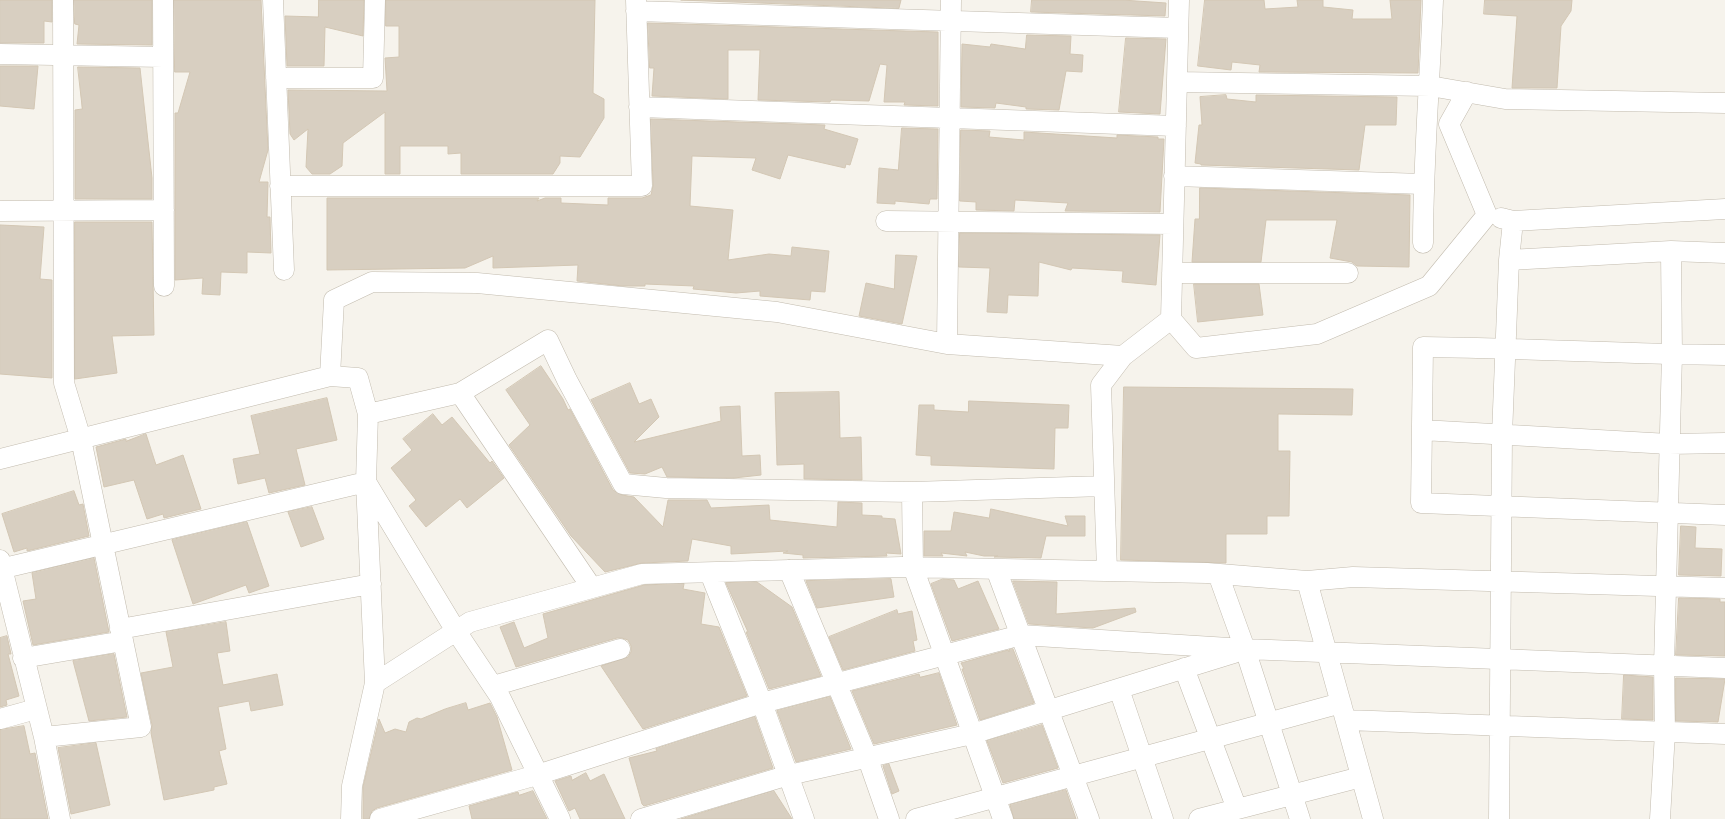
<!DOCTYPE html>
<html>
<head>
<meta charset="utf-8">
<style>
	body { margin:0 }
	canvas { display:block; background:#f6f3ec }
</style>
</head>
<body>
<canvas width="1725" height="819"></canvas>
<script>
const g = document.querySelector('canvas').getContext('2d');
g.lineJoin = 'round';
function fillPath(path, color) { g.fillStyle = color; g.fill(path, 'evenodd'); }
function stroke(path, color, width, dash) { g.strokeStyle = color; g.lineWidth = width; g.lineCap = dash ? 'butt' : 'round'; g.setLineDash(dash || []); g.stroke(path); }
const building = new Path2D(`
	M 0,0 L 52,0 L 52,22 L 44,21 L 44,43 L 0,43 Z
	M 74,0 L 152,0 L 152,45 L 77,44 L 79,25 L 75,24 Z
	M 174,0 L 261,0 L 268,150 L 259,182 L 268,182 L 267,217 L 270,217 L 271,253 L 247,252 L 247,273 L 221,272 L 220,295 L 202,294 L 203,278 L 175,280 L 175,113 L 178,113 L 190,72 L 175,72 Z
	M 319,0 L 364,0 L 363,36 L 325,27 L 324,66 L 287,66 L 285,16 L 318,17 Z
	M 386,0 L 595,0 L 593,93 L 604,99 L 604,118 L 580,157 L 560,156 L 560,163 L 553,174 L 461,174 L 461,153 L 448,154 L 448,146 L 400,146 L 400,174 L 385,174 L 385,112 L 343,143 L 342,166 L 330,174 L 312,174 L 306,167 L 308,129 L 294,140 L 290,134 L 288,90 L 387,91 L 385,58 L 399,57 L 399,26 L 386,26 Z
	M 681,0 L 901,0 L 899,8 Z
	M 1032,0 L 1122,0 L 1166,3 L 1165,16 L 1031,12 Z
	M 1205,0 L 1264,0 L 1265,9 L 1298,7 L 1297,0 L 1323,0 L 1323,7 L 1353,10 L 1352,19 L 1392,19 L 1390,0 L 1421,0 L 1418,73 L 1259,72 L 1260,65 L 1232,62 L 1231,70 L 1198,66 Z
	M 1485,0 L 1572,0 L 1571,11 L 1561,26 L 1557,88 L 1512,88 L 1517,16 L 1484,14 Z
	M 648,23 L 938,32 L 938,106 L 904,105 L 905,102 L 884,102 L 887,65 L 880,64 L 869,101 L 831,100 L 830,102 L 758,100 L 760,50 L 728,50 L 728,99 L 652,96 L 654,68 L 650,68 Z
	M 1027,35 L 1071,36 L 1070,54 L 1083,55 L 1082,72 L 1066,71 L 1059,110 L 1026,109 L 1026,107 L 996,103 L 995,108 L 961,107 L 962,44 L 990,47 L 991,44 L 1025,49 Z
	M 1126,38 L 1166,39 L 1160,114 L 1119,112 Z
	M 0,66 L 38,66 L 34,109 L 0,106 Z
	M 78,67 L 140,68 L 152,178 L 152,199 L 75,199 L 75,110 L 82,109 Z
	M 1226,95 L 1227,99 L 1256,102 L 1256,95 L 1397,97 L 1396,125 L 1365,125 L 1359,170 L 1201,165 L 1201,164 L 1195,163 L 1199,125 L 1202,125 L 1200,97 Z
	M 651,119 L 825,125 L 824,129 L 858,139 L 850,165 L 846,164 L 845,168 L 788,155 L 780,179 L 752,170 L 756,158 L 692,156 L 690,206 L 733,210 L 728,260 L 769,254 L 791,256 L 792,247 L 829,251 L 825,292 L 811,291 L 810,300 L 760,296 L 760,291 L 736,293 L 693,289 L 694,286 L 645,284 L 645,286 L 623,286 L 577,281 L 578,265 L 493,268 L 493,256 L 465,268 L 327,270 L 327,198 L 539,198 L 537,201 L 545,198 L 561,198 L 561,203 L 608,205 L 608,198 L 642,198 L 651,195 L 653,186 Z
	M 902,128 L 938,129 L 937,199 L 930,199 L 929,204 L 895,201 L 895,204 L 877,203 L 879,168 L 898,170 Z
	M 961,130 L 990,131 L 989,137 L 1024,140 L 1024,132 L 1117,138 L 1117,135 L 1158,137 L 1158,139 L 1164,139 L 1160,212 L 1065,211 L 1068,203 L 1015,200 L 1014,211 L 976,210 L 976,202 L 960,201 Z
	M 1200,188 L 1410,195 L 1409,267 L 1357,266 L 1352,262 L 1330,258 L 1337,220 L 1266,220 L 1261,262 L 1192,262 L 1195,219 L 1199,219 Z
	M 75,222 L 152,222 L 154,335 L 112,336 L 117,373 L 75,379 Z
	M 0,225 L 44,227 L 40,279 L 52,280 L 52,378 L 0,374 Z
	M 960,233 L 1160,235 L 1156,285 L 1122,282 L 1123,271 L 1072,268 L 1071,270 L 1039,262 L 1038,296 L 1008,295 L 1007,313 L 987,312 L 990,268 L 959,267 Z
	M 896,255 L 917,256 L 902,324 L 859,316 L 866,283 L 894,289 Z
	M 1194,284 L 1259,284 L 1263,315 L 1198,322 Z
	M 541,366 L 563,399 L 568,410 L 570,409 L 613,490 L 622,495 L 634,497 L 663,527 L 668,500 L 707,500 L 711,508 L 769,505 L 770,520 L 837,527 L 838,502 L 862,503 L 862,515 L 882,516 L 882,518 L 895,519 L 901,554 L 886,553 L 887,556 L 803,558 L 803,555 L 783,553 L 788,551 L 731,554 L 731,546 L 692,539 L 688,561 L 642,563 L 605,572 L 571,536 L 509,445 L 530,425 L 506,390 Z
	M 630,383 L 639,404 L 651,399 L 659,417 L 634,442 L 721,421 L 720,407 L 740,406 L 742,456 L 760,455 L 761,475 L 734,478 L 667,477 L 662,467 L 645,474 L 630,473 L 591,400 Z
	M 1124,387 L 1353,389 L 1352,415 L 1278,414 L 1278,451 L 1290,451 L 1289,516 L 1267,516 L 1267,534 L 1226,534 L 1226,563 L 1121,560 Z
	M 839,392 L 840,438 L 861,437 L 862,480 L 804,479 L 804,464 L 777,465 L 775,393 Z
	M 327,398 L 337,440 L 296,449 L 305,485 L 269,493 L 265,478 L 238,484 L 233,459 L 260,454 L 251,416 Z
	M 969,401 L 1069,405 L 1068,428 L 1055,428 L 1054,469 L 931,465 L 931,456 L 916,455 L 919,405 L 934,405 L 934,410 L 968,412 Z
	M 433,414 L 442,425 L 452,417 L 490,463 L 492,461 L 504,478 L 467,508 L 460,499 L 426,527 L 409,506 L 416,500 L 391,468 L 412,450 L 403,439 Z
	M 146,434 L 156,465 L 183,455 L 201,509 L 164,518 L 163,514 L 147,519 L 134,480 L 104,487 L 96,447 L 126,439 L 126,441 Z
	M 74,491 L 79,505 L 83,504 L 89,536 L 27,551 L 27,548 L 14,552 L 2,514 Z
	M 312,507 L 324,539 L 301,547 L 288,512 Z
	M 991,509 L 1068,526 L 1065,516 L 1085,516 L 1085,536 L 1046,536 L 1041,558 L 994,557 L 998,556 L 984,556 L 965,552 L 967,556 L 941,553 L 943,556 L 924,556 L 924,531 L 951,531 L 954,512 L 989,518 Z
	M 247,522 L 269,586 L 249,593 L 246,585 L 193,604 L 172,540 Z
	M 1681,526 L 1696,527 L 1695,548 L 1722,549 L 1721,576 L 1679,575 Z
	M 94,558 L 109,632 L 33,645 L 23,601 L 36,599 L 32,573 Z
	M 891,579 L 894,597 L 817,608 L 806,581 Z
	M 943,579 L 954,580 L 958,589 L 978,581 L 999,629 L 952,641 L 931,584 Z
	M 1013,581 L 1057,582 L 1056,614 L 1135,608 L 1136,612 L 1093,628 L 1029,624 Z
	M 757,582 L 792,607 L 821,676 L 769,689 L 746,632 L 748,632 L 726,583 Z
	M 684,584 L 683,589 L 705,593 L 701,624 L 719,627 L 747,696 L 643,729 L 601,666 L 628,657 L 631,652 L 631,646 L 628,640 L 622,638 L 617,638 L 516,667 L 500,627 L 514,622 L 524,648 L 548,638 L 543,614 L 644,585 Z
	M 1679,598 L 1720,599 L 1720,602 L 1725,602 L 1725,656 L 1676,655 Z
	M 897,610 L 898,614 L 912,611 L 917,640 L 913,641 L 915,651 L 843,670 L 829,637 Z
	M 226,622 L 230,651 L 217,653 L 223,685 L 277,674 L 283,705 L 251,711 L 249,701 L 218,707 L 226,749 L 219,751 L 227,784 L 214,787 L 214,790 L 164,800 L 151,733 L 152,725 L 141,673 L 173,667 L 166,632 Z
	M 7,636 L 11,654 L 8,654 L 19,696 L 6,700 L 7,705 L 0,707 L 0,638 Z
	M 1013,649 L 1034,703 L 980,720 L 962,669 L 964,669 L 961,663 L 1008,650 L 1009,652 L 1009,650 Z
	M 114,654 L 127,717 L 89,721 L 73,661 Z
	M 939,673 L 957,725 L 874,744 L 852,691 L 919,674 L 920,677 Z
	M 1624,675 L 1653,677 L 1653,720 L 1622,719 Z
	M 1676,678 L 1725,679 L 1718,722 L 1676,721 Z
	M 830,697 L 851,749 L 796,762 L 777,711 Z
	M 466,703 L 468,710 L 490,703 L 497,717 L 512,770 L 377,808 L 372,811 L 369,819 L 363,819 L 363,787 L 379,719 L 385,733 L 395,729 L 406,732 L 409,722 L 417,718 L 421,719 L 445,709 Z
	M 755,717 L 773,768 L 644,806 L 642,804 L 629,758 L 657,751 L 656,749 Z
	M 1042,725 L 1058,768 L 1003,783 L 987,741 Z
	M 24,726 L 30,754 L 35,753 L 48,819 L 0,819 L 0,730 Z
	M 96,743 L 110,805 L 71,814 L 58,748 Z
	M 889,764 L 899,791 L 892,794 L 883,766 Z
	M 586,773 L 590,781 L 604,774 L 625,819 L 580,819 L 575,808 L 569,811 L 555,781 L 571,776 L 572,780 Z
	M 1066,790 L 1076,819 L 1014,819 L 1010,805 Z
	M 533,791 L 547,819 L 472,819 L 469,806 L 518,792 L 519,795 Z
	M 774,791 L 792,819 L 681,819 Z`);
fillPath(building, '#d8cfc1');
stroke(building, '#d3c7b4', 1);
const minor = new Path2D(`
	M 163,0 L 164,286
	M 273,0 L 284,270
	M 636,11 L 1178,28
	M 0,54 L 163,57
	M 276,78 L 373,78 L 375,0
	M 1177,82 L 1430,86 L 1505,99 L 1725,103
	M 639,107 L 1176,126
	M 1174,176 L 1423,184
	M 280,186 L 642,186 L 636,0
	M 0,211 L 164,210
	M 1501,218 L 1513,221 L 1725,209
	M 886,221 L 1173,224
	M 1423,243 C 1423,162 1430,81 1433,0
	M 1509,260 L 1671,251 L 1725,253
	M 1172,273 L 1348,273
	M 1171,319 L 1179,0
	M 947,344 L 951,0
	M 1725,355 C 1624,354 1524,348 1423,347 L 1421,503 L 1725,515
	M 460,393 L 592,588
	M 368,414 L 366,482 L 375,683
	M 1422,430 L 1669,444 L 1725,443
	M 0,459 L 330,376
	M 912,492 L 1104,486
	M 0,560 L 44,737 L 141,727 L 81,439 L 64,383 L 63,0
	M 0,569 L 366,482 L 456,631 L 500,697 L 560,819
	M 996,569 L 1089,819
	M 789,570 L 868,759 L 889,819
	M 1107,571 L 1101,385 L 1123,356
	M 710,573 L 762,703 L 804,819
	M 1218,574 L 1245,649 L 1300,819
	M 1307,581 L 1373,819
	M 120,629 L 371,584
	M 23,658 L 123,641
	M 1184,668 L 1237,809
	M 493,686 L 620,649
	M 1119,689 L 1163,819
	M 0,719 L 36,709
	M 1346,720 L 1725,734
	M 44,737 L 60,819
	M 351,819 L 352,786 L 375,683 L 470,622 L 642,574 L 902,567 L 1207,573 L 1307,581 L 1353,577 L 1725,588
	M 380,819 L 537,775 L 762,703 L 1021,635 L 1245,649 L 1725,668
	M 641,819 L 789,775 L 972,734 L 1234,653
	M 916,819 L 1341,703
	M 1003,819 L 913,567 L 912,492 L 666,488 L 623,484 L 567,380 L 548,340 L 460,393 L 368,414 L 358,378 L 330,376 L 334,300 L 372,282 L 477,283 L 777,312 L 947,344 L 1123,356 L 1171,319 L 1196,348 L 1317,334 L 1429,286 L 1487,215 L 1449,124 L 1467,92
	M 1199,819 L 1361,777
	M 1499,819 L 1502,435 L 1509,260 L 1513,221
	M 1660,819 L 1665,732 L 1664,666 L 1672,354 L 1671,251`);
stroke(minor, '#c2bbae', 21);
stroke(minor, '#fff', 20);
</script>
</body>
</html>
